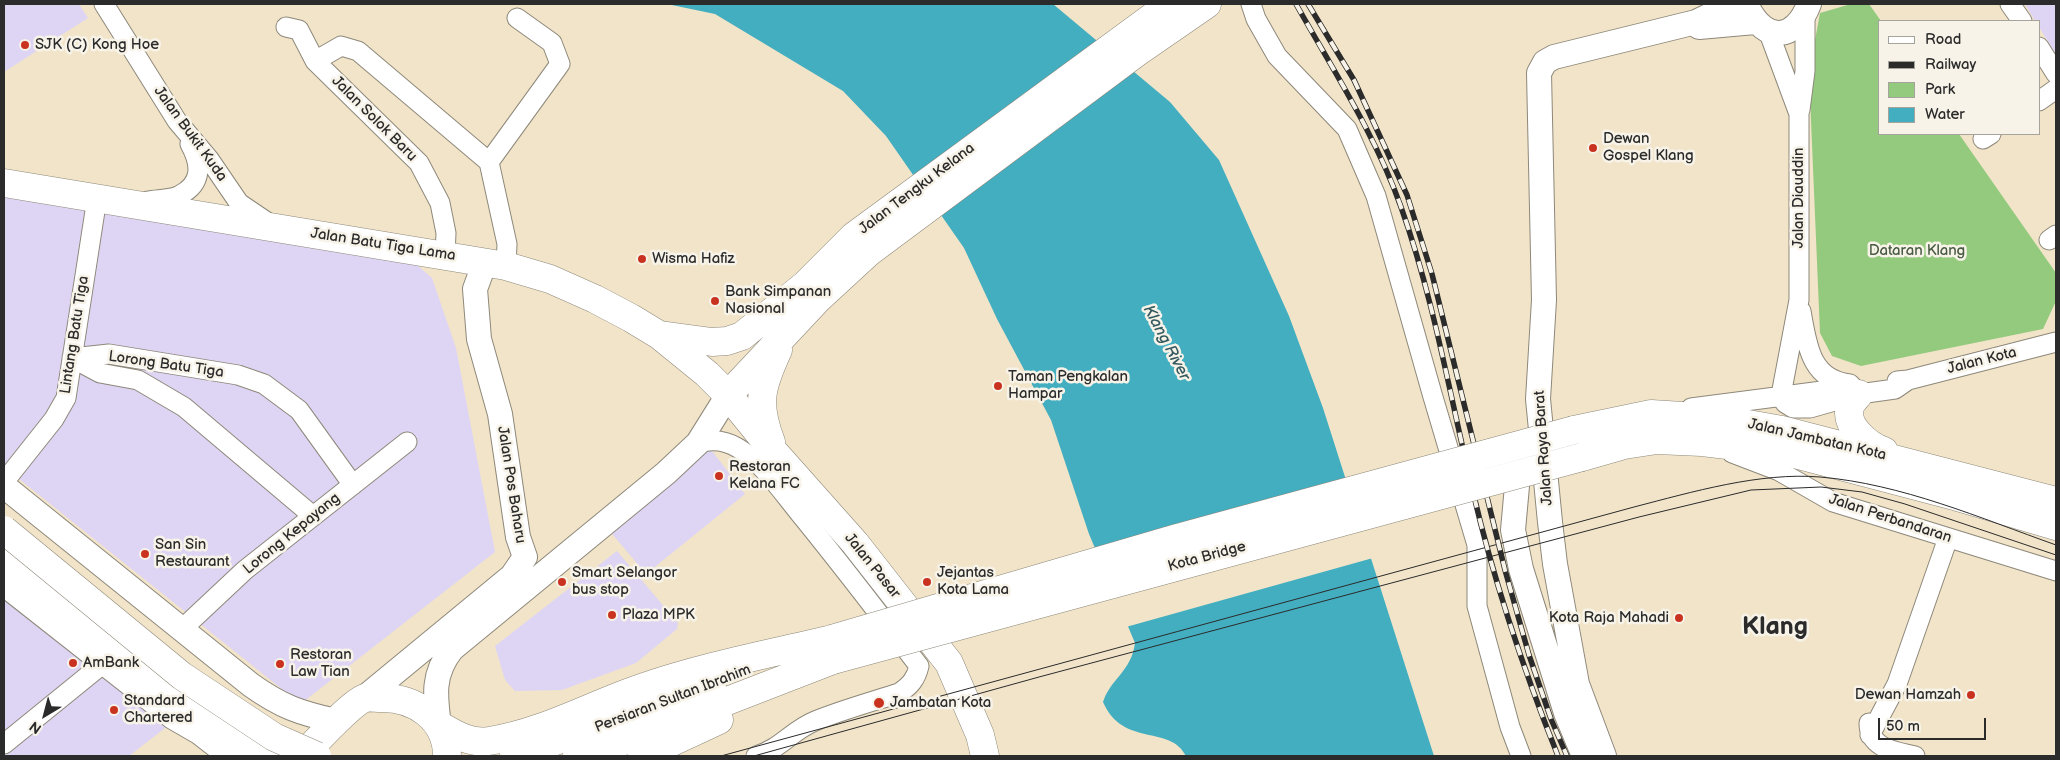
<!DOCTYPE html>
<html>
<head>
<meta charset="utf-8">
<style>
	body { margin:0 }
	#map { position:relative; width:2060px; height:760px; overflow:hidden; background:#f1e4c9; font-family:"Balsamiq Sans",sans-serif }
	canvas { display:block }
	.frame { position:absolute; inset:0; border:5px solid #2b2b2b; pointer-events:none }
	.legend { position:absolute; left:1878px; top:20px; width:162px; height:115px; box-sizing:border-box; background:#f7f3e8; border:1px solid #a5a39c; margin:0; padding:6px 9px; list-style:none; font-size:15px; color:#2b2b2b }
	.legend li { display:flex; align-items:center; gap:10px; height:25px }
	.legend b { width:25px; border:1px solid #a5a39c }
	.north { position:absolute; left:20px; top:690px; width:50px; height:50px; -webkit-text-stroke:4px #f7f3e8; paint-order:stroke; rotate:217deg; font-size:14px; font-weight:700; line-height:20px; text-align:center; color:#2b2b2b }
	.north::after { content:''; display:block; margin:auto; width:18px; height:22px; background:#2b2b2b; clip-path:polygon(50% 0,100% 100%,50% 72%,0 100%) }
	.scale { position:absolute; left:1878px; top:718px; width:108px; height:22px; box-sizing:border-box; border:2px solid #2b2b2b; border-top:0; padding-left:6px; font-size:15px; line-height:18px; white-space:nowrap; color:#2b2b2b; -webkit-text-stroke:4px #f7f3e8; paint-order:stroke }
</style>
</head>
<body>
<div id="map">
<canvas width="2060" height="760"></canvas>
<div class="frame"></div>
<ul class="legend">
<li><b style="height:6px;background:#fff"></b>Road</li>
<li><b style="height:6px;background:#2b2b2b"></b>Railway</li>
<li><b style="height:14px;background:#93ca7d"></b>Park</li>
<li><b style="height:14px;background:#42aec0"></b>Water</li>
</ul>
<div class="north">N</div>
<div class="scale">50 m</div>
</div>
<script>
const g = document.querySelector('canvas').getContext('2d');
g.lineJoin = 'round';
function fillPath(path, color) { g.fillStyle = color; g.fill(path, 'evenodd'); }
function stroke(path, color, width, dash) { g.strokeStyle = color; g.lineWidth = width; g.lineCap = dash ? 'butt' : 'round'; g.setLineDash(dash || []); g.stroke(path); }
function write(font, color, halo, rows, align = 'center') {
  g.font = font + ' "Balsamiq Sans",sans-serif'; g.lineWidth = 5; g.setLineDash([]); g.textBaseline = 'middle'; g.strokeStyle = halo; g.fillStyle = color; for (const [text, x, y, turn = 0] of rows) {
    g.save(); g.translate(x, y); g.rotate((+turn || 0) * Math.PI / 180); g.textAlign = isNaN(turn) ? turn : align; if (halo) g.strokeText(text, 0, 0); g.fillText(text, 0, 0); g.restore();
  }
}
fillPath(new Path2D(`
	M 4,4 L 79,4 L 88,18 L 4,72 Z
	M 2025,4 L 2056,4 L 2056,55 L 2039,27 L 2039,21 L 2035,21 Z
	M 4,197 L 416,264 L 432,278 L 456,348 L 495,552 L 303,702 L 293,698 L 4,467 Z
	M 709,447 L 745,494 L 646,574 L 607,528 Z
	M 617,551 L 678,623 L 677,629 L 636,663 L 562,690 L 515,691 L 505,680 L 495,646 Z
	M 4,595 L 169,725 L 129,756 L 4,756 Z`), '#ded5f5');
fillPath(new Path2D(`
	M 1851,4 L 1869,4 L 1881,21 L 1879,21 L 1879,134 L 1959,134 L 2056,273 L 2056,301 L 2043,329 L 1861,366 L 1832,356 L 1820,333 L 1809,73 L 1820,13 Z`), '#93ca7d');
fillPath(new Path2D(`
	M 667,4 L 1053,4 L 1170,102 L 1219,160 L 1289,316 L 1323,408 L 1434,756 L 1186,756 C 1170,724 1123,748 1103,702 C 1111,678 1131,672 1135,643 L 1089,534 L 1051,420 L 997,319 L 964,248 L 886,136 L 843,91 L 715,14 Z`), '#42aec0');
fillPath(new Path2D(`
	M 1348,480 L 1373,558 L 1126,627 L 1094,552 Z`), '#f1e4c9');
const minor = new Path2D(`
	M 104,4 L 177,121 L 209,159 L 239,203 L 267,222
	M 1251,4 L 1256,19 L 1277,56 L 1347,129 L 1376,196 L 1433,397 L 1477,545 L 1477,606 L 1510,727 L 1521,756
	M 2010,4 L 2022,21
	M 286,27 L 299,30 L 315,61 L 419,163 L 440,203 L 446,233 L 445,255
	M 1769,33 L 1799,114 L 1799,300 L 1781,395 L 1785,403 L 1793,408 L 1810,408 L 1859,394 L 1895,389 L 1908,380
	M 2039,47 L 2056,74
	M 315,61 L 341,46 L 358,51 L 489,162 L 507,244 L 506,266
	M 2039,101 L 2056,89
	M 1800,110 L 1805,71 L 1805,12
	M 1983,139 L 1991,134
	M 489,162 L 560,64 L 552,43 L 517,18
	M 148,201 C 157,199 172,200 180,195 C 203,183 201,164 190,144
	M 2049,240 L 2056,235
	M 1801,311 C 1807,344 1810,380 1850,384
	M 72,358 L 109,354 L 238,375 L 264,384 L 299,410 L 353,485
	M 72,358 L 100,373 L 138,380 L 184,407 L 313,516
	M 1897,381 L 1908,380 L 2056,342
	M 1691,408 L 1853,387
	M 698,443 C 712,439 725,440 738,448 C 764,464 782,492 801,515 C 841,564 880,615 919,666 C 916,679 910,686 899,693 C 871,702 842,710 815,721 C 791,731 782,748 756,756
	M 1732,453 L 1779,471 L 1833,502 L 2056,571
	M 4,482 L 54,419 L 66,398 L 97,198
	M 181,630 L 245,570 L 407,442
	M 1869,723 C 1869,749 1895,751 1915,756
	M 1870,735 L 1897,684 L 1948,538
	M 4,744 L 105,662`);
const major = new Path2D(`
	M 1748,8 C 1766,43 1795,41 1809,4
	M 1699,27 L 1755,22
	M 1522,457 L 1518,475 L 1513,530 L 1521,569 L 1566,713 L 1584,756
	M 4,486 L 251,685 C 282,707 300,713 336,721
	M 4,584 L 173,717 L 199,732 L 230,756
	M 364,698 L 512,576 L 525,557 L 518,537 L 500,414 L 479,339 L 475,289 L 485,262
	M 439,725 C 435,696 432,674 452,649 L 666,473 L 698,443 L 728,395
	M 1604,756 L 1577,684 L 1555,564 L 1550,522 L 1538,399 L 1544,300 L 1539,73 L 1545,62 L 1554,57 L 1696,22 L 1733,4`);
const highway = new Path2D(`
	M 4,183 L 506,266 L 550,279 L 595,299 L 631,318 L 659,335 L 707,374 L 728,395 L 775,453 L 855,543 L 949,663 L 980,735 L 985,756
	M 660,335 L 712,342 L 727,341 L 742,336 L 805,285 L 854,236 L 1170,4
	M 1859,394 C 1856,398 1851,403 1850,407 C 1844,426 1869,446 1884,451
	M 728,395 L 818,299 L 869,252 L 1136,53 L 1207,4
	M 1574,430 L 1651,414 L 1714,418 L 1782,430 L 2056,501
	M 771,442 C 756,403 761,387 778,350
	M 1582,457 L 1624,445 L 1657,440 L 1702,442 L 1787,452 L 1958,497 L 2056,526
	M 4,560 L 201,716 L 269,756
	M 439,725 C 455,734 470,744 489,741 C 543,733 593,704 644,687 C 705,666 769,654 832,639
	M 302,756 C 314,744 351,703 365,698 C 369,697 376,698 380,698 C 415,697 447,719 447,756
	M 514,756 L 712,684
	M 577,756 L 624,741 L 833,660
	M 642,756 L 719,720`);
stroke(minor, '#8e887a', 21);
stroke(major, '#8e887a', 26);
stroke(highway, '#8e887a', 29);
stroke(minor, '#fff', 19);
stroke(major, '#fff', 24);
stroke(highway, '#fff', 28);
stroke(new Path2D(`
	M 721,756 L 1634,507 C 1692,492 1760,472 1820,477 C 1902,484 1980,518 2056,545
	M 754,756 L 1039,677 L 1639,517 L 1751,490 L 1821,487 L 1862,492 L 1905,504 L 2056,555`), '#2b2b2b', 1);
const rail = new Path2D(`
	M 1296,4 C 1333,70 1376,136 1401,207 C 1434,299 1450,397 1473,492 C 1494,582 1524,671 1558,756
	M 1308,4 L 1354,80 L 1407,195 L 1432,274 L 1505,570 L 1529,655 L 1551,719 L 1567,756`);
stroke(rail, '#2b2b2b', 5.5);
stroke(rail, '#f7f3e8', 4, [11]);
const highwayBridge = new Path2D(`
	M 4,530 L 182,676 L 274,737 L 317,756
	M 832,639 L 1174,539 L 1574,430
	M 833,660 L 1582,457`);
stroke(highwayBridge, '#8e887a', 29, []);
stroke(highwayBridge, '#fff', 28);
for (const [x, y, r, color] of [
	[25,45,5,"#c8321e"],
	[1593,148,5,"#c8321e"],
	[642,259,5,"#c8321e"],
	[715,301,5,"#c8321e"],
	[998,386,5,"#c8321e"],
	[719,476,5,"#c8321e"],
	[145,554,5,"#c8321e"],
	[562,582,5,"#c8321e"],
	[927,582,5,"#c8321e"],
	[612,615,5,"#c8321e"],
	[1679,618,5,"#c8321e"],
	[73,663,5,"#c8321e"],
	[280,664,5,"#c8321e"],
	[1971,695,5,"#c8321e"],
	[879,703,6,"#c8321e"],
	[114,710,5,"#c8321e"]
]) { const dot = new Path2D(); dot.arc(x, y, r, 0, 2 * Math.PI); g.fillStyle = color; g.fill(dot); stroke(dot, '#f7f3e8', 2); }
write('15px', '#2b2b2b', '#f7f3e8', [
	["SJK (C) Kong Hoe",35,45],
	["Dewan",1603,139],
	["Gospel Klang",1603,156],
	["Wisma Hafiz",652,259],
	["Bank Simpanan",725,292],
	["Nasional",725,309],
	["Taman Pengkalan",1008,377],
	["Hampar",1008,394],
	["Restoran",729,467],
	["Kelana FC",729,484],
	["San Sin",155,545],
	["Restaurant",155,562],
	["Smart Selangor",572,573],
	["bus stop",572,590],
	["Jejantas",937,573],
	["Kota Lama",937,590],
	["Plaza MPK",622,615],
	["Kota Raja Mahadi",1669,618,"right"],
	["Restoran",290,655],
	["Law Tian",290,672],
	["AmBank",83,663],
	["Dewan Hamzah",1961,695,"right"],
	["Standard",124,701],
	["Chartered",124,718],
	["Jambatan Kota",890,703]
], 'left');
write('15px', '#2b2b2b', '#f7f3e8', [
	["Jalan Solok Baru",374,119,45],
	["Jalan Bukit Kuda",190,134,54],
	["Jalan Tengku Kelana",917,189,-37],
	["Jalan Diauddin",1799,198,-90],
	["Jalan Batu Tiga Lama",383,245,9],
	["Lintang Batu Tiga",75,335,-81],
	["Jalan Kota",1982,361,-14],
	["Lorong Batu Tiga",166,365,8],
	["Jalan Jambatan Kota",1817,440,13],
	["Jalan Raya Barat",1544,448,-94],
	["Jalan Pos Baharu",511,485,81],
	["Jalan Perbandaran",1890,519,18],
	["Lorong Kepayang",292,534,-39],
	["Kota Bridge",1207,557,-15],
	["Jalan Pasar",872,566,51],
	["Persiaran Sultan Ibrahim",673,699,-21]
]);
write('15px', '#4a5b44', '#f7f3e8', [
	["Dataran Klang",1917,251]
]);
write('italic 16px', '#33595f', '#f7f3e8', [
	["Klang River",1166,343,62]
]);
write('bold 25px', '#2b2b2b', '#f7f3e8', [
	["Klang",1775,628]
]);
</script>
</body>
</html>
